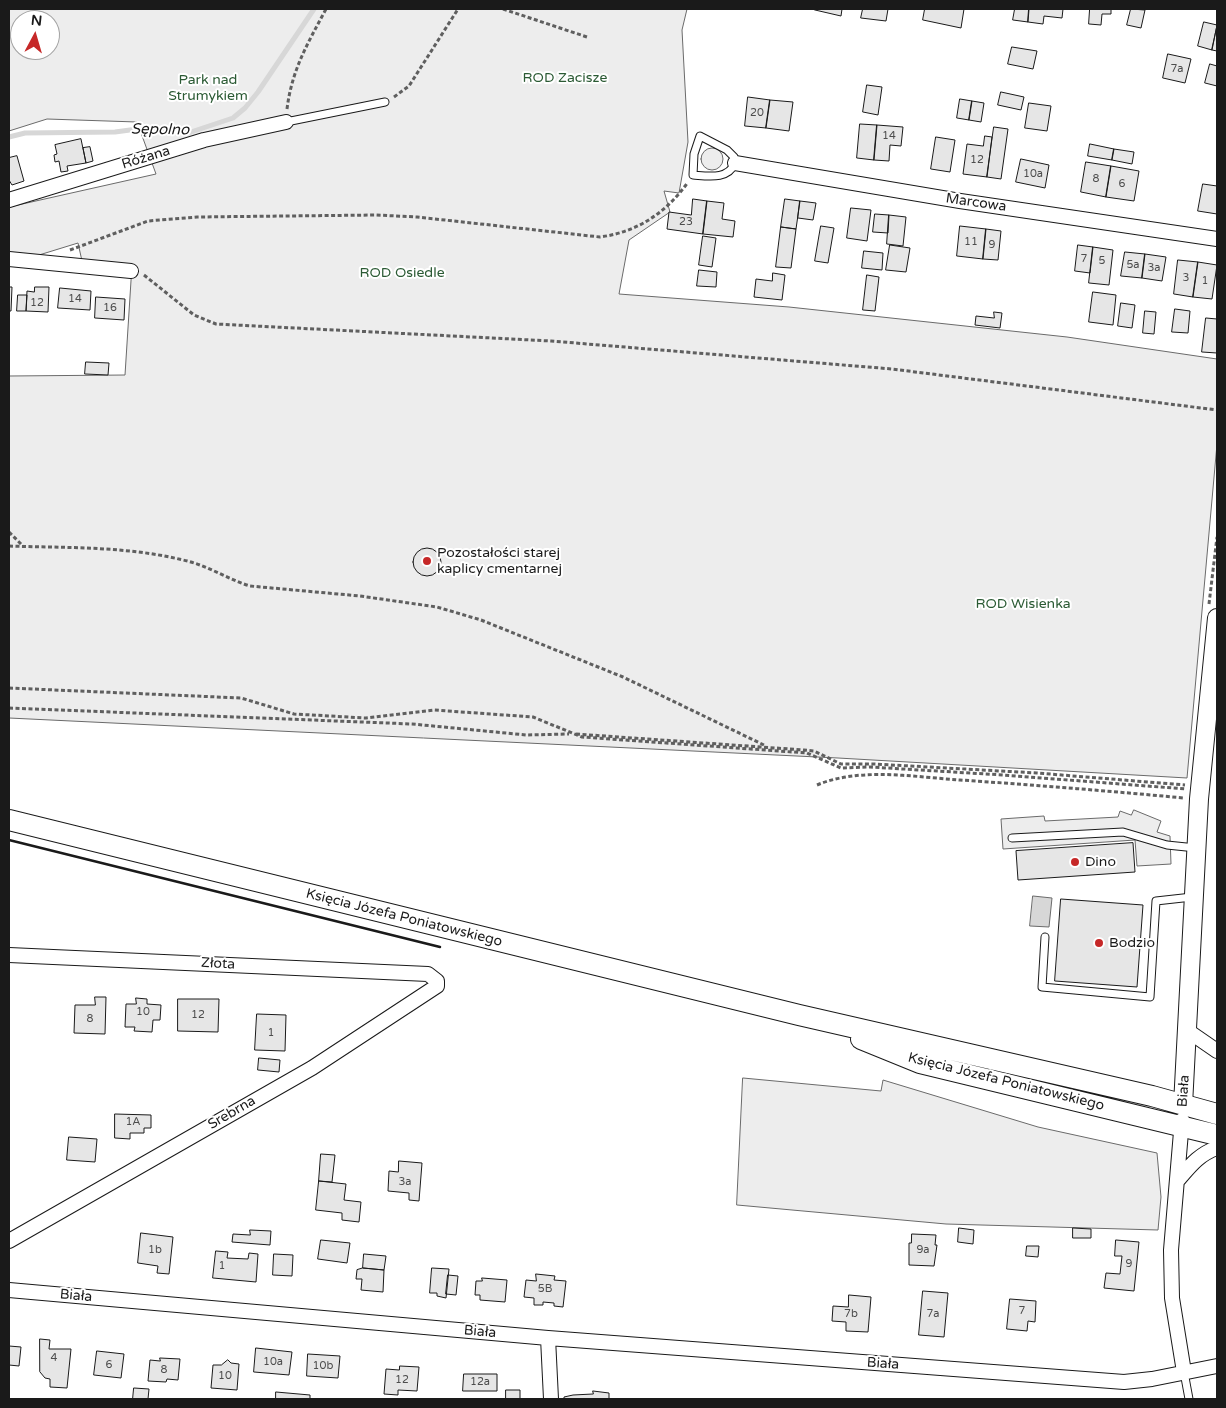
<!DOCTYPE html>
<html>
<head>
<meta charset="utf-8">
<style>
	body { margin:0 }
	#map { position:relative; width:1226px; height:1408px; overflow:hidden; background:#fff; font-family:"Varela Round",sans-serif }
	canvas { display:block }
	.frame { position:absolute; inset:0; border:10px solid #1a1a1a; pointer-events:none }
	.north { position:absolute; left:10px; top:10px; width:50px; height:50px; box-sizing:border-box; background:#fff; border:1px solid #a3a3a3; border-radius:50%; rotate:6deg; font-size:14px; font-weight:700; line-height:20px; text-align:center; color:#1a1a1a }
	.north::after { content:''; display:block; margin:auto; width:18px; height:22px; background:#c62828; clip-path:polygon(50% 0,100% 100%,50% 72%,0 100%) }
</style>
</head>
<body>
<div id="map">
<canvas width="1226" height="1408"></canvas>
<div class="frame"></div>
<div class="north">N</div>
</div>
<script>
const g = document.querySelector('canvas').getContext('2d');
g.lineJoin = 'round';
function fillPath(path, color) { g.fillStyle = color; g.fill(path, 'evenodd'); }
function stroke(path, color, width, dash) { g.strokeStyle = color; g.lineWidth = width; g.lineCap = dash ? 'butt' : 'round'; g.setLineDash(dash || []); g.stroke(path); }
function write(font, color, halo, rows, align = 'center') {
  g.font = font + ' "Varela Round",sans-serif'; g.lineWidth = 4; g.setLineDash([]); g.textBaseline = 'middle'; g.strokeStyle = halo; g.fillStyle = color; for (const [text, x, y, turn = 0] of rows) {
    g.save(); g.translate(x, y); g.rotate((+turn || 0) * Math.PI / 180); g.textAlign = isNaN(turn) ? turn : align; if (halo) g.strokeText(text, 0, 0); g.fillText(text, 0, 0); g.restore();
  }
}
const built = new Path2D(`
	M 9,9 L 687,9 L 682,30 L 688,142 L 679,193 L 664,191 L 670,212 L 629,240 L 619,294 L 789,307 L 1067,337 L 1217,359 L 1217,444 L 1187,778 L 838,758 L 9,718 L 9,376 L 125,375 L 132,265 L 82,261 L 78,243 L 39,255 L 9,255 L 9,207 L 156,174 L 137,122 L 47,119 L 9,131 ZM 20,20 L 50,20 L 50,50 L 20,50 Z
	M701 159a11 11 0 1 1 22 0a11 11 0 1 1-22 0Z
	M 1134,810 L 1161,821 L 1157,832 L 1170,836 L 1171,864 L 1137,866 L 1135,840 L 1003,849 L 1001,819 L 1044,816 L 1045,821 L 1118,817 L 1120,811 L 1131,815 Z
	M 743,1078 L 881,1091 L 883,1080 L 1038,1127 L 1157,1153 L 1161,1197 L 1158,1230 L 946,1224 L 737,1205 Z`);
fillPath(built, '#ededed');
stroke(built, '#6a6a6a', 1);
const water = new Path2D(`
	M 1033,896 L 1052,898 L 1049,927 L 1030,926 Z`);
fillPath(water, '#d7d7d7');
stroke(water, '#6a6a6a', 1);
stroke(new Path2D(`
	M 9,137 L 25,133 L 115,132 L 145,128 L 188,133 L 233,118 L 245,108 L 258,92 L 314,9`), '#d7d7d7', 5);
const building = new Path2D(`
	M 816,9 L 842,9 L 841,16 L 815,10 Z
	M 863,9 L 888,9 L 886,21 L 861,18 Z
	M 925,9 L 964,9 L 961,28 L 923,20 Z
	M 1015,9 L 1029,9 L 1028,22 L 1013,20 Z
	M 1029,9 L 1063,9 L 1062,18 L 1044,16 L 1043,24 L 1028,22 Z
	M 1090,9 L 1111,9 L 1111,14 L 1102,14 L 1101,25 L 1089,24 Z
	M 1131,9 L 1145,10 L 1141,28 L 1127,25 Z
	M 1204,22 L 1217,25 L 1212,50 L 1198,46 Z
	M 1217,26 L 1217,51 L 1212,50 Z
	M 1012,47 L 1037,51 L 1033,69 L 1008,64 Z
	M 1168,54 L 1191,59 L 1185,83 L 1163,78 Z
	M 1210,64 L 1217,66 L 1217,86 L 1205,83 Z
	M 867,85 L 882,87 L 878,115 L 863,112 Z
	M 1001,92 L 1024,97 L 1021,110 L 998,105 Z
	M 748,97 L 770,100 L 766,128 L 745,126 Z
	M 960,99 L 972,101 L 969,120 L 957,118 Z
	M 770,100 L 793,102 L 789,131 L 766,128 Z
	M 972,101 L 984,103 L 981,122 L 969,120 Z
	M 1029,103 L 1051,106 L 1047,131 L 1025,128 Z
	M 860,124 L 877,125 L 874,160 L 857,158 Z
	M 877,125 L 903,127 L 901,146 L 890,145 L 889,161 L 874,160 Z
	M 994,127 L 1008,129 L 1001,179 L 987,177 Z
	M 985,136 L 992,137 L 987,177 L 963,174 L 967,144 L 983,146 Z
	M 936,137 L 955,140 L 950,172 L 931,169 Z
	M 81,139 L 86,163 L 67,166 L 68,171 L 61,172 L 59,161 L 55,162 L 54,155 L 57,154 L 55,145 Z
	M 1090,144 L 1114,149 L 1112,160 L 1088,156 Z
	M 90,147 L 93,161 L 86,163 L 83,148 Z
	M 1114,149 L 1134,152 L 1132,164 L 1112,160 Z
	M 17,156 L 24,181 L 12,185 L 9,180 L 9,158 Z
	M 1021,159 L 1049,165 L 1045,188 L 1016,182 Z
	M 1086,162 L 1111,166 L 1106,197 L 1081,192 Z
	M 1111,166 L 1139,171 L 1134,201 L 1106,197 Z
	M 1203,184 L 1217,186 L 1217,214 L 1198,211 Z
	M 693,199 L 707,201 L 703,234 L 667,229 L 669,212 L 691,215 Z
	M 785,199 L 800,201 L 796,229 L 781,227 Z
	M 707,201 L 724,203 L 722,219 L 735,221 L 733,237 L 703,234 Z
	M 800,201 L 816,203 L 813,220 L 798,218 Z
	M 851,208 L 871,210 L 867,241 L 847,238 Z
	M 875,214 L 889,215 L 888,233 L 873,232 Z
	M 889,215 L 906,217 L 903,246 L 887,244 Z
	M 821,226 L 834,228 L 828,263 L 815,261 Z
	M 960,226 L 986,229 L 983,259 L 957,256 Z
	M 781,227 L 796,229 L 791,268 L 776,267 Z
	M 986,229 L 1001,231 L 998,260 L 983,259 Z
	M 703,236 L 716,238 L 712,267 L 699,265 Z
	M 890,245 L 910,248 L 906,272 L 886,270 Z
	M 1078,245 L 1093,247 L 1090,273 L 1075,271 Z
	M 1093,247 L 1113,250 L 1109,285 L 1089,283 Z
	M 864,251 L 883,253 L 882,270 L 862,268 Z
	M 1125,252 L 1145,254 L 1142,278 L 1121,276 Z
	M 1145,254 L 1166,257 L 1162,281 L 1142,278 Z
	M 1178,260 L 1198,262 L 1193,297 L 1174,294 Z
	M 1198,262 L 1217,265 L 1212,299 L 1193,297 Z
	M 699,270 L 717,272 L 716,287 L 697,286 Z
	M 773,273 L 785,275 L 782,300 L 754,297 L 756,279 L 772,281 Z
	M 867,275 L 879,277 L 875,311 L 863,310 Z
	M 9,287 L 12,287 L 11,311 L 9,311 Z
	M 35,287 L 49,287 L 48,312 L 26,311 L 27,291 L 34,292 Z
	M 60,288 L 91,291 L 90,310 L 58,308 Z
	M 1093,292 L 1116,295 L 1113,325 L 1089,322 Z
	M 18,295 L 27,295 L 26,311 L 17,311 Z
	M 96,297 L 125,299 L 124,320 L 95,318 Z
	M 1121,303 L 1135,305 L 1132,328 L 1118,326 Z
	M 1175,309 L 1190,311 L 1188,333 L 1172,332 Z
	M 1145,311 L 1156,312 L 1154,334 L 1143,333 Z
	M 994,312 L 1002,313 L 1000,328 L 975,325 L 976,316 L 994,318 Z
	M 1206,318 L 1217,319 L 1217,353 L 1202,352 Z
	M 86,362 L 109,363 L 108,375 L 85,374 Z
	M413 562a14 14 0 1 1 28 0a14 14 0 1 1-28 0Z
	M 1133,843 L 1135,872 L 1018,880 L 1016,851 Z
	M 1061,899 L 1143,905 L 1137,987 L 1055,981 Z
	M 95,997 L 106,997 L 105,1034 L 74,1033 L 75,1005 L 95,1005 Z
	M 136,998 L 147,999 L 147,1004 L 161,1005 L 160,1020 L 153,1020 L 152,1032 L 134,1031 L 135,1027 L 125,1027 L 126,1004 L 136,1004 Z
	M 178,999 L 219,999 L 218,1032 L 178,1031 Z
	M 257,1014 L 286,1015 L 285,1051 L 255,1050 Z
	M 259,1058 L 280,1060 L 279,1072 L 258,1070 Z
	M 115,1114 L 151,1115 L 151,1128 L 144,1128 L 144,1133 L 130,1133 L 130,1139 L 115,1138 Z
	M 69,1137 L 97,1139 L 95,1162 L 67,1160 Z
	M 321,1154 L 335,1155 L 332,1182 L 319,1181 Z
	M 399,1161 L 422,1163 L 419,1201 L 409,1200 L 409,1193 L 388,1191 L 389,1171 L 398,1172 Z
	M 319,1181 L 346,1184 L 344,1200 L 361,1202 L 359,1222 L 342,1220 L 342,1213 L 316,1210 Z
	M 959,1228 L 974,1230 L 973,1244 L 958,1242 Z
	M 1073,1228 L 1091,1229 L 1091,1238 L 1073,1238 Z
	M 250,1230 L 271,1231 L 270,1245 L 232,1242 L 233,1234 L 250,1235 Z
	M 141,1233 L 173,1237 L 169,1274 L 157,1273 L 158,1266 L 138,1263 Z
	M 912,1234 L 936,1235 L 935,1245 L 937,1245 L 934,1266 L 909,1265 L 909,1243 L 911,1243 Z
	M 321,1240 L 350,1243 L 347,1263 L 318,1259 Z
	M 1116,1240 L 1139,1242 L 1134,1291 L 1104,1288 L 1106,1273 L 1120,1274 L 1122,1256 L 1115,1256 Z
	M 1027,1246 L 1039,1246 L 1038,1257 L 1026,1256 Z
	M 216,1251 L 228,1252 L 227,1258 L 248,1259 L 249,1253 L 258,1254 L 256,1282 L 213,1278 Z
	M 274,1254 L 293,1255 L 292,1276 L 273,1275 Z
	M 364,1254 L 386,1256 L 384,1270 L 363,1268 Z
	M 363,1268 L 384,1270 L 383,1292 L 361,1290 L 362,1279 L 356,1279 L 357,1270 Z
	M 432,1268 L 449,1269 L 446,1298 L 437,1296 L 437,1293 L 430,1293 Z
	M 536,1274 L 555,1276 L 554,1280 L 566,1281 L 563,1307 L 554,1306 L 554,1303 L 543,1302 L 543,1305 L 534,1305 L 534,1298 L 524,1297 L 526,1280 L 536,1281 Z
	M 448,1275 L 458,1276 L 456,1295 L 446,1294 Z
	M 482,1278 L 507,1280 L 505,1302 L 480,1300 L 480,1295 L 475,1295 L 476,1281 L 482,1281 Z
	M 923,1291 L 948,1293 L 944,1337 L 919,1335 Z
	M 849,1295 L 871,1297 L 868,1332 L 846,1331 L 846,1322 L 832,1321 L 833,1306 L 848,1307 Z
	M 1010,1299 L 1036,1301 L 1035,1322 L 1028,1321 L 1027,1331 L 1007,1329 Z
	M 40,1339 L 50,1340 L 49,1349 L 71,1349 L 67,1388 L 50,1387 L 50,1379 L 45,1378 L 40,1372 Z
	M 9,1346 L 21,1347 L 19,1366 L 9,1365 Z
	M 256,1348 L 292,1352 L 289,1375 L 254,1372 Z
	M 97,1351 L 124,1354 L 121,1378 L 94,1375 Z
	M 308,1354 L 340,1356 L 338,1378 L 307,1376 Z
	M 160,1358 L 180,1359 L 178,1380 L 167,1379 L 166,1382 L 148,1381 L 150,1360 L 160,1361 Z
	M 228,1360 L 231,1363 L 239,1364 L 237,1390 L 211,1388 L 213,1365 L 221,1365 Z
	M 400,1366 L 419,1367 L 417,1391 L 398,1390 L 398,1395 L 384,1394 L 386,1369 L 399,1370 Z
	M 464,1374 L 497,1374 L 497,1391 L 463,1391 Z
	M 134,1388 L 149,1389 L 148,1399 L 133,1399 Z
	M 506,1390 L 520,1390 L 520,1399 L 506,1399 Z
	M 593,1391 L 609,1393 L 609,1399 L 564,1399 L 564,1397 L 573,1395 L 593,1394 Z
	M 276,1392 L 310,1395 L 310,1399 L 276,1399 Z`);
fillPath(building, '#e6e6e6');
stroke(building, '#1a1a1a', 1);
const service = new Path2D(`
	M 286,122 L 385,102
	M 700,136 L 727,150 L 734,157 L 735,163 C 728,180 708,176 693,175 L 694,154 Z
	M 1012,838 L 1123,832 L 1167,845 L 1196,848
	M 1045,937 L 1042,987 L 1150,997 L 1156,901 L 1192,897
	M 1184,1372 L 1189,1399`);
const minor = new Path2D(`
	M 735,163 L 960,201 L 1217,239
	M 9,200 L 204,140 L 286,122
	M 9,259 L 131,271
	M 9,955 L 428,974 L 437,981 L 437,986 L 312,1068 L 9,1241
	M 1188,1031 L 1217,1051
	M 1182,1120 L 1171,1250 L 1172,1298 L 1184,1372
	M 1178,1180 C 1190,1166 1199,1154 1217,1148
	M 9,1290 L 548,1338 L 1124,1382 L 1152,1379 L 1217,1366
	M 548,1338 L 551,1399`);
const tertiary = new Path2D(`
	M 1183,1105 L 1199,799 L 1217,618`);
const secondary = new Path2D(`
	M 9,820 L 799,1015 L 1152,1096 L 1217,1114
	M 861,1039 L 920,1063 L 1217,1135`);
stroke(service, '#1a1a1a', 9);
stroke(minor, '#1a1a1a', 16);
stroke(tertiary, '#1a1a1a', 20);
stroke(secondary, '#1a1a1a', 22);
stroke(new Path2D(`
	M 503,9 L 587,37
	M 394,97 L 409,86 L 458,9
	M 287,109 C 292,69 308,43 326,9
	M 70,250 L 148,221 L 197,217 L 376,215 L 417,217 L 600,237 C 638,232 667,212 688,182
	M 144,275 L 194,315 L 216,324 L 551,341 L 892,369 L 1217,410
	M 9,532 L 23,546
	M 9,546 C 67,548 126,546 183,560 C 207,565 227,579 250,586 L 360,596 L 437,607 L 481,620 L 623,677 L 766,746
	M 1209,604 L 1217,537
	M 9,688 L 241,698 L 294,714 L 366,718 L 434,710 L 533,717 L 582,737 L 807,753 L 841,768 L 870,767 L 1003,775 L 1186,789
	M 9,708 L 412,724 L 526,735 L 569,734
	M 576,734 L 804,750 L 814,751 L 841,764 L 874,764 L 1037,773 L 1185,785
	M 817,785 C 860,767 914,777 960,780 C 1035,785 1109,791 1184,798`), '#5f5f5f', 3, [4, 2.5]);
stroke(service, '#fff', 7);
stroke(minor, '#fff', 14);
stroke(tertiary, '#fff', 18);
stroke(secondary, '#fff', 20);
stroke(new Path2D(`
	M 9,840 L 440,947`), '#1a1a1a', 2.5);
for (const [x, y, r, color] of [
	[427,561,5,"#c62828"],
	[1075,862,5,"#c62828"],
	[1099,943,5,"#c62828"]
]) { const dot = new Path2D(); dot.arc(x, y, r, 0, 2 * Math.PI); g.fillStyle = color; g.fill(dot); stroke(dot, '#fff', 2); }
write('11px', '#4d4d4d', null, [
	["7a",1177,69],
	["20",757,113],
	["14",889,136],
	["12",977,160],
	["10a",1033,174],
	["8",1096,179],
	["6",1122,184],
	["23",686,222],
	["11",971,242],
	["9",992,245],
	["7",1084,259],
	["5",1102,261],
	["5a",1133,265],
	["3a",1154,268],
	["3",1186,278],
	["1",1205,281],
	["14",75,299],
	["12",37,303],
	["16",110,308],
	["10",143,1012],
	["12",198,1015],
	["8",90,1019],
	["1",271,1033],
	["1A",133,1122],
	["3a",405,1182],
	["1b",155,1250],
	["9a",923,1250],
	["9",1129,1264],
	["1",222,1266],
	["5B",545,1289],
	["7",1022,1311],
	["7b",851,1314],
	["7a",933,1314],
	["4",54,1358],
	["10a",273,1362],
	["6",109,1365],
	["10b",323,1366],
	["8",164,1370],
	["10",225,1376],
	["12",402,1380],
	["12a",480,1382]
]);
write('14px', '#2b5a34', '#fff', [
	["ROD Zacisze",565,78],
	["Park nad",208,80],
	["Strumykiem",208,96],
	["ROD Osiedle",402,273],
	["ROD Wisienka",1023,604]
]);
write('14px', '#1a1a1a', '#fff', [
	["Różana",146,158,-17],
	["Marcowa",976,203,8],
	["Księcia Józefa Poniatowskiego",404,918,14],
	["Złota",218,964,3],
	["Księcia Józefa Poniatowskiego",1006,1082,14],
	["Biała",1184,1091,-86],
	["Srebrna",232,1113,-30],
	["Biała",76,1296,5],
	["Biała",480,1332,5],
	["Biała",883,1364,4]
]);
write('14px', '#1a1a1a', '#fff', [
	["Pozostałości starej",437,553],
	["kaplicy cmentarnej",437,569],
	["Dino",1085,862],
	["Bodzio",1109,943]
], 'left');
write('italic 15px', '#1a1a1a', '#fff', [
	["Sępolno",160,130,1]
]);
</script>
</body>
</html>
